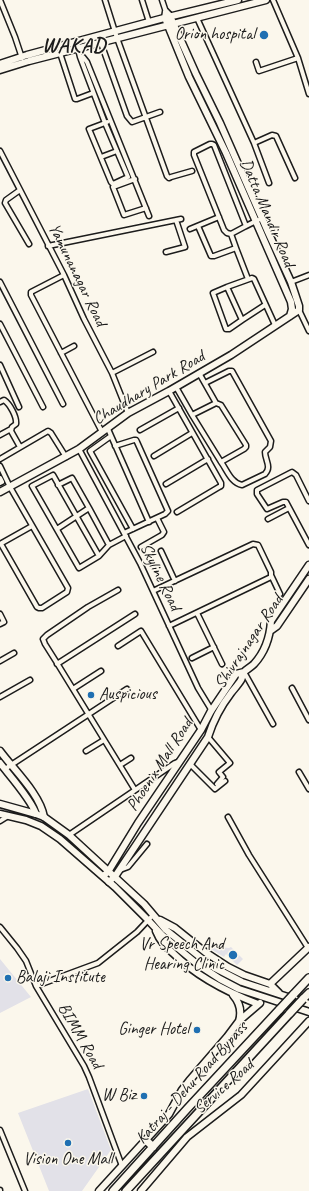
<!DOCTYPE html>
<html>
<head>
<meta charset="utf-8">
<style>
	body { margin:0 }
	canvas { display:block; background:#fbf7ec }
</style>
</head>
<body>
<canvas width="309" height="1191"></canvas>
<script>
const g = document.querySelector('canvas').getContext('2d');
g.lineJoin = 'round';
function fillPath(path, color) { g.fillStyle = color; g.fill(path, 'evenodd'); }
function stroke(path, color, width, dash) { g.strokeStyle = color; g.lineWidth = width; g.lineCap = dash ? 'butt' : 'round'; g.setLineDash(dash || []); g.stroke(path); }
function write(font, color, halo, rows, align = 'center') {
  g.font = font + ' Caveat,sans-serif'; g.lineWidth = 3; g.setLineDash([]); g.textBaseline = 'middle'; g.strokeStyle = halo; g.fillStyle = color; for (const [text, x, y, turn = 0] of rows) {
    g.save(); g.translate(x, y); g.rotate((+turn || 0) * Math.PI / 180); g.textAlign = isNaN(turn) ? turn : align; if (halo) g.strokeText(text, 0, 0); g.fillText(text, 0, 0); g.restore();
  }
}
fillPath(new Path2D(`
	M 210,946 L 229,948 L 231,947 L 243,959 L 237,965 L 226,954 L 224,957 L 209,948 Z
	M 0,959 L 31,997 L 0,1013 Z
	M 88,1089 L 111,1150 L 82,1191 L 49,1191 L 18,1113 Z`), '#e2e1e8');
const street = new Path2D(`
	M 0,0 L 15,37 L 22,58
	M 105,0 L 117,38 L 167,176 L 169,178 L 171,177 L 192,171
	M 142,0 L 149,22
	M 162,0 L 166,12
	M 273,0 L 298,58 L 309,94
	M 197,18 L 254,143 L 269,183
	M 101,43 L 127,116 L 132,122 L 160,112
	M 78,49 L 80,57 L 83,57 L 87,62 L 149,216
	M 60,53 L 75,99 L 77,99 L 93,93
	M 80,57 L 105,123 L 107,122
	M 256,62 L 259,71 L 298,58
	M 105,123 L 128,177 L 113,184 L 111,182 L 89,129 Z
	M 254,143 L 272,135 L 276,136 L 295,178
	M 0,151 L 64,275 L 84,319 L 112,373 L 128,413
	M 101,157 L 117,151
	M 135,179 L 113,187 L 124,215 L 146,208
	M 20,190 L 6,200 L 5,203 L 29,244
	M 198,226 L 211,256 L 214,256 L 236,248 L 248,279
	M 246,226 L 258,220
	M 190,229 L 219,217
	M 231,234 L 246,226 L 214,145 L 212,144 L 210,144 L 194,152 L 194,155 L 224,230 L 227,233 L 231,234 L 236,248
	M 48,246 L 181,219
	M 166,252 L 185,247 L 176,220
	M 64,275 L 31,292 L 31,295 L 102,432
	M 0,282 L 63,404
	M 291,282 L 309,275
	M 227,287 L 213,293 L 226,329 L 229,329 L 242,320 L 227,287 L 252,278 L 254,279 L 275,325
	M 299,310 L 309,331
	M 242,320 L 265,305
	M 0,324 L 43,407
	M 61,353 L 74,346
	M 0,365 L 19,407
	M 112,373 L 153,352
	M 205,383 L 229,371 L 232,371 L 271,441 L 270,447 L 265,452 C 265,460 272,467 265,474 L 242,485 C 231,483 227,470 221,462
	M 176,387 L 192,415 L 221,462 L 244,449 L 246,447 L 246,445 L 221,405 L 216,403 L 199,373
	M 169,391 L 221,483 L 221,486 L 219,487 L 177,512
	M 0,402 L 4,400 C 10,404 17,417 16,424 L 12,427 L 11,431 L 20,447
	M 192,415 L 216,403
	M 108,429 L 149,522
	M 140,430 L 179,408
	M 0,435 L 11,429
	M 111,436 L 90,451 L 133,529
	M 115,446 L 134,440 L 136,440 L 137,442 L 168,511 L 165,514 L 124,533
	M 79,449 L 140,563 L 198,688 L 212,711
	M 154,456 L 192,433
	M 0,459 L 48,431 L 51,433 L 66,457
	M 0,466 L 10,487 L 68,588 L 67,592 L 42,608 L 39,608 L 37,607 L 1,544
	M 0,478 L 2,482 L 0,483
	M 166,484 L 208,459
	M 309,501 L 296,475 L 292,472 L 257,490 L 257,494 L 267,509 L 283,502 L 286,502 L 309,545
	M 89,508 L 109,545
	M 268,519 L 289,508
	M 57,529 L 89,508 L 72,478 L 58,485
	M 0,544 L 32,526
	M 141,547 L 162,535 L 164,532 L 157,518
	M 161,551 L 175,581
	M 99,556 L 53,475 L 32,486 L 79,568 L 99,556 L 109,545 L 126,536
	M 271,575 L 280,594
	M 118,590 L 88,607 L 47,635 L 43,639 L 45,644 L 57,663 L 135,790
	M 153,591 L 253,544 L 258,545 L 259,547 L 271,572 L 271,577 L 169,626
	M 197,613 L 222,664
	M 0,614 L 4,622 L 0,624
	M 118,646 L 141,631 L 201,730
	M 192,658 L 214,647
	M 0,661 L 14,653
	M 57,664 L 135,614
	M 244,672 L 273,724
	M 292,688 L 309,720
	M 73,689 L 101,671
	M 0,697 L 30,680
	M 208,737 L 230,763 L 219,772 L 223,777 L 217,784
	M 86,751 L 104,740
	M 190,764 L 215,789 L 225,781
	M 120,765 L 131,758
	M 5,769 L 127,689
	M 299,772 L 309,789
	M 228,817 L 249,855 L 308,948
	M 0,821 L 8,816
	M 69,835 L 175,763 L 180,761
	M 120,870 L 128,867 L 147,844
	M 0,927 L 17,948 L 26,961 L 36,986 L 84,1066 L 89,1077 L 122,1166
	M 36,986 L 98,963 L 137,932 L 153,915
	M 0,1130 L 25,1191
	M 0,1190 L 0,1191`);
const secondary = new Path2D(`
	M 166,12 L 165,18 L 189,77 L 226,153 L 291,302 L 292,309 L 290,316
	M 0,64 L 27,55 L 164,18 L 238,0
	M 0,70 L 29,61 L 266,0
	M 0,492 L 79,449 L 128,413 L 169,391 L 231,355 L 299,310 L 299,306 L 291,282 L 268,232 L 220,123 L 196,74 L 170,16 L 166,12
	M 270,631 L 277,626 L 309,579
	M 0,751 C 14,770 40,794 44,817
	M 0,763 C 10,776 31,799 36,814
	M 103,876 L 108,872 L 138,823 L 201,730 L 211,711 L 236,674 L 244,672
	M 109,882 L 116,875 L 208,737 C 213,721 221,706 231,693 C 234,689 238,685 241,680 C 242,678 243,674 244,672 C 247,669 251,667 254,664 C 265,652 270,637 271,621 L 309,565`);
const primary = new Path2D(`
	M 0,804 L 36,814 L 44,817 L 69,835 L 144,904 L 166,930 L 201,958 L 215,968 L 242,982 L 309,1004
	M 0,814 L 26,820 L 41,826 L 60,839 L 115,887 L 148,920 L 162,935 L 197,964 L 220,979 L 239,989 L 309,1012
	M 160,920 L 175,928 L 205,952 L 228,967 L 244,975 L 270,984 L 279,993
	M 156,931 C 160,941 165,946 173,953 C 197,977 227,992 258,1004
	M 270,984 L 309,947
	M 233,995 C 240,1003 242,1011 239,1021
	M 99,1191 L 163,1121 L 169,1114 L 182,1090 L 189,1081 L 227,1037 L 239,1021 L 260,1003
	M 141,1191 L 187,1137 L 241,1095 L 309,1021`);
const highway = new Path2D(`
	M 293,995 L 309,978
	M 303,999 L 309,993
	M 146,1140 L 153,1147
	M 113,1191 L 187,1109 L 280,1009
	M 126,1191 L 290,1013`);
stroke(street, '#1c1c1c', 7);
stroke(secondary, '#1c1c1c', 9);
stroke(primary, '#1c1c1c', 9);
stroke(highway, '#1c1c1c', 10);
stroke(street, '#fbf7ec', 4);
stroke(secondary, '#fbf7ec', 6);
stroke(primary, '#fbf7ec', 6);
stroke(highway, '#fbf7ec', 7);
const highwayBridge = new Path2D(`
	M 280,1009 L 293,995
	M 290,1013 L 303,999`);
stroke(highwayBridge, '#1c1c1c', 10, []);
stroke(highwayBridge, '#fbf7ec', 7);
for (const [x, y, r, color] of [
	[264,35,5,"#1f6fb2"],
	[91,695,4,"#1f6fb2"],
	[233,955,5,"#1f6fb2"],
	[8,978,4,"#1f6fb2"],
	[197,1030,4,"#1f6fb2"],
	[144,1096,4,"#1f6fb2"],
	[68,1143,4,"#1f6fb2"]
]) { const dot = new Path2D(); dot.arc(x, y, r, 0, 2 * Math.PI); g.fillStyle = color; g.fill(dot); stroke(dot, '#fbf7ec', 1.5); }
write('17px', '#1c1c1c', '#fbf7ec', [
	["Orion hospital",255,35],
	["Auspicious",99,695,"left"],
	["Vr Speech And",224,945],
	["Hearing Clinic",224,965],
	["Balaji Institute",16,978,"left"],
	["Ginger Hotel",189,1030],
	["W Biz",136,1096],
	["Vision One Mall",68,1160,"center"]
], 'right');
write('17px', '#1c1c1c', '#fbf7ec', [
	["Datta Mandir Road",267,213,67],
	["Yamunanagar Road",77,275,64],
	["Chaudhary Park Road",149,388,-31],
	["Skyline Road",160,577,64],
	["Shivrajnagar Road",249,642,-56],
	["Phoenix Mall Road",160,765,-57],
	["BIMM Road",80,1036,60],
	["Katraj - Dehu Road Bypass",192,1083,-48],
	["Service Road",224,1087,-41]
]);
g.letterSpacing = '1px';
write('bold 21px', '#1c1c1c', '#fbf7ec', [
	["WAKAD",74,46]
]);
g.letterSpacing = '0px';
</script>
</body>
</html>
